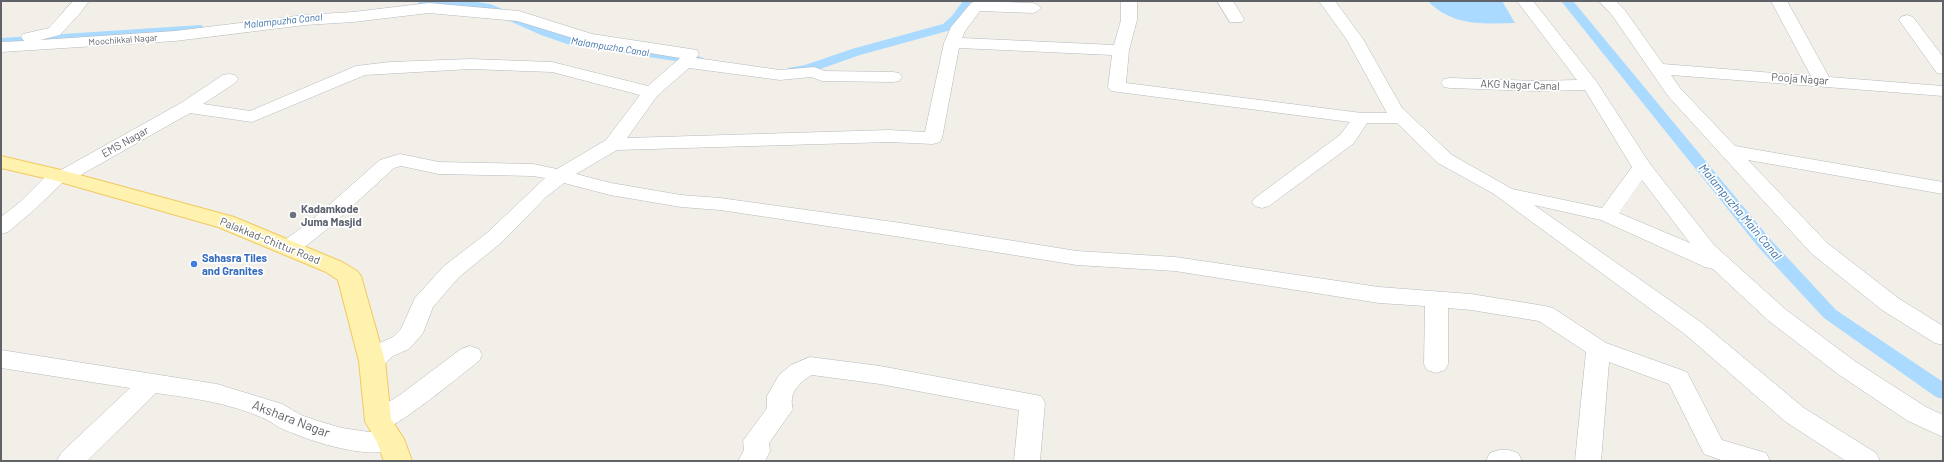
<!DOCTYPE html>
<html>
<head>
<meta charset="utf-8">
<style>
	body { margin:0 }
	#map { position:relative; width:1944px; height:462px; overflow:hidden; background:#f1efe8; font-family:Barlow,sans-serif }
	canvas { display:block }
	.frame { position:absolute; inset:0; border:2px solid #5f6368; pointer-events:none }
</style>
</head>
<body>
<div id="map">
<canvas width="1944" height="462"></canvas>
<div class="frame"></div>
</div>
<script>
const g = document.querySelector('canvas').getContext('2d');
g.lineJoin = 'round';
function fillPath(path, color) { g.fillStyle = color; g.fill(path, 'evenodd'); }
function stroke(path, color, width, dash) { g.strokeStyle = color; g.lineWidth = width; g.lineCap = dash ? 'butt' : 'round'; g.setLineDash(dash || []); g.stroke(path); }
function write(font, color, halo, rows, align = 'center') {
  g.font = font + ' Barlow,sans-serif'; g.lineWidth = 3.5; g.setLineDash([]); g.textBaseline = 'middle'; g.strokeStyle = halo; g.fillStyle = color; for (const [text, x, y, turn = 0] of rows) {
    g.save(); g.translate(x, y); g.rotate((+turn || 0) * Math.PI / 180); g.textAlign = isNaN(turn) ? turn : align; if (halo) g.strokeText(text, 0, 0); g.fillText(text, 0, 0); g.restore();
  }
}
fillPath(new Path2D(`
	M 1428,1 L 1502,1 L 1515,23 C 1482,24 1452,26 1428,1 Z`), '#aadaff');
fillPath(new Path2D(`
	M 422,1 L 470,1 L 490,4 L 576,39 L 701,57 L 707,61 L 701,65 L 570,45 L 541,35 L 487,11 L 467,8 L 418,7 L 416,5 L 418,3 Z
	M 963,1 L 975,1 L 960,22 L 951,30 L 860,55 L 812,72 L 793,75 L 787,71 L 788,68 L 805,65 L 852,49 L 943,24 L 952,16 Z
	M 1561,1 L 1573,1 L 1771,240 L 1836,310 L 1943,382 L 1943,399 L 1936,397 L 1824,318 L 1759,248 Z
	M 201,25 L 207,29 L 205,32 L 1,46 L 1,38 Z`), '#aadaff');
const minor = new Path2D(`
	M 73,1 L 89,1 L 81,12 L 60,35 L 40,40 L 175,31 L 305,15 L 353,12 L 429,3 L 519,11 L 592,34 L 697,50 L 699,54 L 696,58 L 780,70 L 814,67 L 825,71 L 893,72 L 899,73 L 902,77 L 899,81 L 893,82 L 822,81 L 811,77 L 780,80 L 689,68 L 657,96 L 627,138 L 889,130 L 925,132 L 944,43 L 951,27 L 971,3 L 976,1 L 1033,3 L 1038,5 L 1041,8 L 1038,11 L 1033,13 L 980,11 L 965,31 L 962,38 L 1114,45 L 1121,20 L 1121,1 L 1137,1 L 1137,20 L 1129,50 L 1126,83 L 1362,113 L 1387,113 L 1347,40 L 1319,1 L 1335,1 L 1363,39 L 1402,108 L 1452,155 L 1512,189 L 1602,208 L 1632,167 L 1585,90 L 1537,91 L 1450,88 L 1444,87 L 1441,83 L 1444,79 L 1450,78 L 1537,81 L 1577,80 L 1517,1 L 1533,1 L 1596,81 L 1650,164 L 1714,245 L 1785,309 L 1856,362 L 1926,407 L 1943,415 L 1943,437 L 1908,421 L 1838,374 L 1769,321 L 1713,269 L 1705,267 L 1601,220 L 1534,205 L 1702,323 L 1804,408 L 1876,453 L 1880,461 L 1846,461 L 1786,422 L 1686,335 L 1494,194 L 1438,163 L 1397,123 L 1367,123 L 1354,143 L 1269,206 L 1262,208 L 1255,206 L 1252,202 L 1255,198 L 1340,135 L 1350,122 L 1111,91 L 1108,87 L 1112,55 L 959,48 L 942,138 L 940,142 L 933,144 L 889,142 L 617,150 L 576,174 L 611,183 L 681,195 L 720,198 L 901,223 L 1077,251 L 1175,257 L 1379,287 L 1471,294 L 1545,306 L 1553,308 L 1606,343 L 1687,372 L 1722,440 L 1766,453 L 1770,461 L 1724,461 L 1704,454 L 1669,384 L 1609,362 L 1601,461 L 1575,461 L 1586,352 L 1539,321 L 1471,310 L 1448,308 L 1448,364 L 1445,370 L 1436,373 L 1427,370 L 1424,364 L 1425,306 L 1379,303 L 1175,271 L 1077,265 L 901,237 L 720,210 L 681,207 L 610,195 L 564,183 L 546,197 L 502,242 L 459,277 L 433,307 L 423,333 L 409,349 L 393,356 L 381,367 L 372,370 L 363,367 L 360,361 L 363,355 L 377,344 L 393,337 L 401,329 L 415,298 L 443,267 L 488,232 L 545,178 L 533,176 L 439,174 L 401,166 L 394,168 L 326,230 L 297,253 L 289,255 L 281,253 L 278,248 L 281,243 L 312,220 L 380,160 L 393,156 L 400,154 L 439,162 L 533,164 L 557,169 L 606,140 L 640,95 L 552,72 L 470,69 L 365,75 L 252,122 L 190,113 L 70,181 L 62,183 L 34,210 L 8,232 L 1,234 L 1,217 L 20,202 L 51,171 L 61,170 L 181,103 L 223,75 L 229,74 L 235,75 L 238,79 L 235,83 L 203,104 L 250,111 L 356,66 L 390,62 L 470,59 L 552,62 L 648,86 L 680,58 L 589,43 L 517,21 L 429,13 L 353,22 L 305,25 L 175,41 L 1,52 L 1,42 L 24,41 L 21,37 L 23,34 L 49,28 ZM 1642,180 L 1690,243 L 1619,213 Z
	M 1217,1 L 1233,1 L 1244,19 L 1242,22 L 1230,22 Z
	M 1599,1 L 1616,1 L 1624,9 L 1663,64 L 1811,76 L 1771,1 L 1787,1 L 1829,77 L 1943,86 L 1943,96 L 1671,75 L 1680,88 L 1735,146 L 1943,182 L 1943,194 L 1748,160 L 1827,243 L 1898,298 L 1943,326 L 1943,345 L 1935,343 L 1882,310 L 1811,253 L 1668,96 L 1612,15 Z
	M 1907,15 L 1913,17 L 1943,57 L 1943,74 L 1937,73 L 1899,20 L 1901,17 Z
	M 470,346 L 479,349 L 482,355 L 479,361 C 462,374 394,431 378,431 C 375,431 371,429 369,428 L 365,421 L 369,414 L 400,395 L 461,349 Z
	M 1,350 L 217,384 L 282,404 L 301,415 L 318,421 L 342,428 L 369,432 L 391,432 L 400,435 L 404,442 L 400,449 C 367,460 316,443 285,430 C 277,427 271,421 263,418 C 229,403 193,398 156,393 L 87,461 L 57,461 L 61,453 L 130,388 L 1,368 Z
	M 810,357 L 880,366 L 1041,396 L 1045,403 L 1040,461 L 1014,461 L 1019,410 L 880,384 L 812,375 C 799,382 788,394 793,409 L 769,443 L 770,451 L 765,461 L 738,461 L 744,450 L 743,441 L 767,408 L 767,396 L 779,375 L 791,365 Z
	M 1499,450 L 1509,450 L 1518,453 L 1522,461 L 1486,461 L 1490,453 Z`);
const major = new Path2D(`
	M 1,156 L 65,171 L 234,217 L 342,262 L 357,271 L 361,276 L 385,361 L 391,419 L 404,439 L 412,461 L 384,461 L 377,442 L 365,421 L 359,361 L 338,280 L 326,272 L 218,227 L 53,180 L 1,168 Z`);
stroke(minor, '#b5b8bc', 1);
stroke(major, '#f2c960', 2);
fillPath(minor, '#fff');
fillPath(major, '#fff2af');
for (const [x, y, r, color] of [
	[293,215,4,"#6b7280"],
	[194,264,4,"#3f7fe0"]
]) { const dot = new Path2D(); dot.arc(x, y, r, 0, 2 * Math.PI); g.fillStyle = color; g.fill(dot); stroke(dot, '#fff', 1.5); }
write('9px', '#5f6368', '#fff', [
	["Moochikkal Nagar",123,40,-4]
]);
write('italic 10px', '#4174aa', '#fff', [
	["Malampuzha Canal",283,21,-6],
	["Malampuzha Canal",610,47,9]
]);
write('11px', '#5f6368', '#fff', [
	["Pooja Nagar",1800,79,4],
	["AKG Nagar Canal",1520,85,2],
	["EMS Nagar",125,142,-29],
	["Palakkad-Chittur Road",270,241,22]
]);
write('bold 11px', '#5b616d', '#fff', [
	["Kadamkode",301,209],
	["Juma Masjid",301,222]
], 'left');
write('bold 11px', '#366cbe', '#fff', [
	["Sahasra Tiles",202,258],
	["and Granites",202,271]
], 'left');
write('italic 12px', '#4174aa', '#fff', [
	["Malampuzha Main Canal",1740,212,50]
]);
write('13px', '#5f6368', '#fff', [
	["Akshara Nagar",291,419,21]
]);
</script>
</body>
</html>
